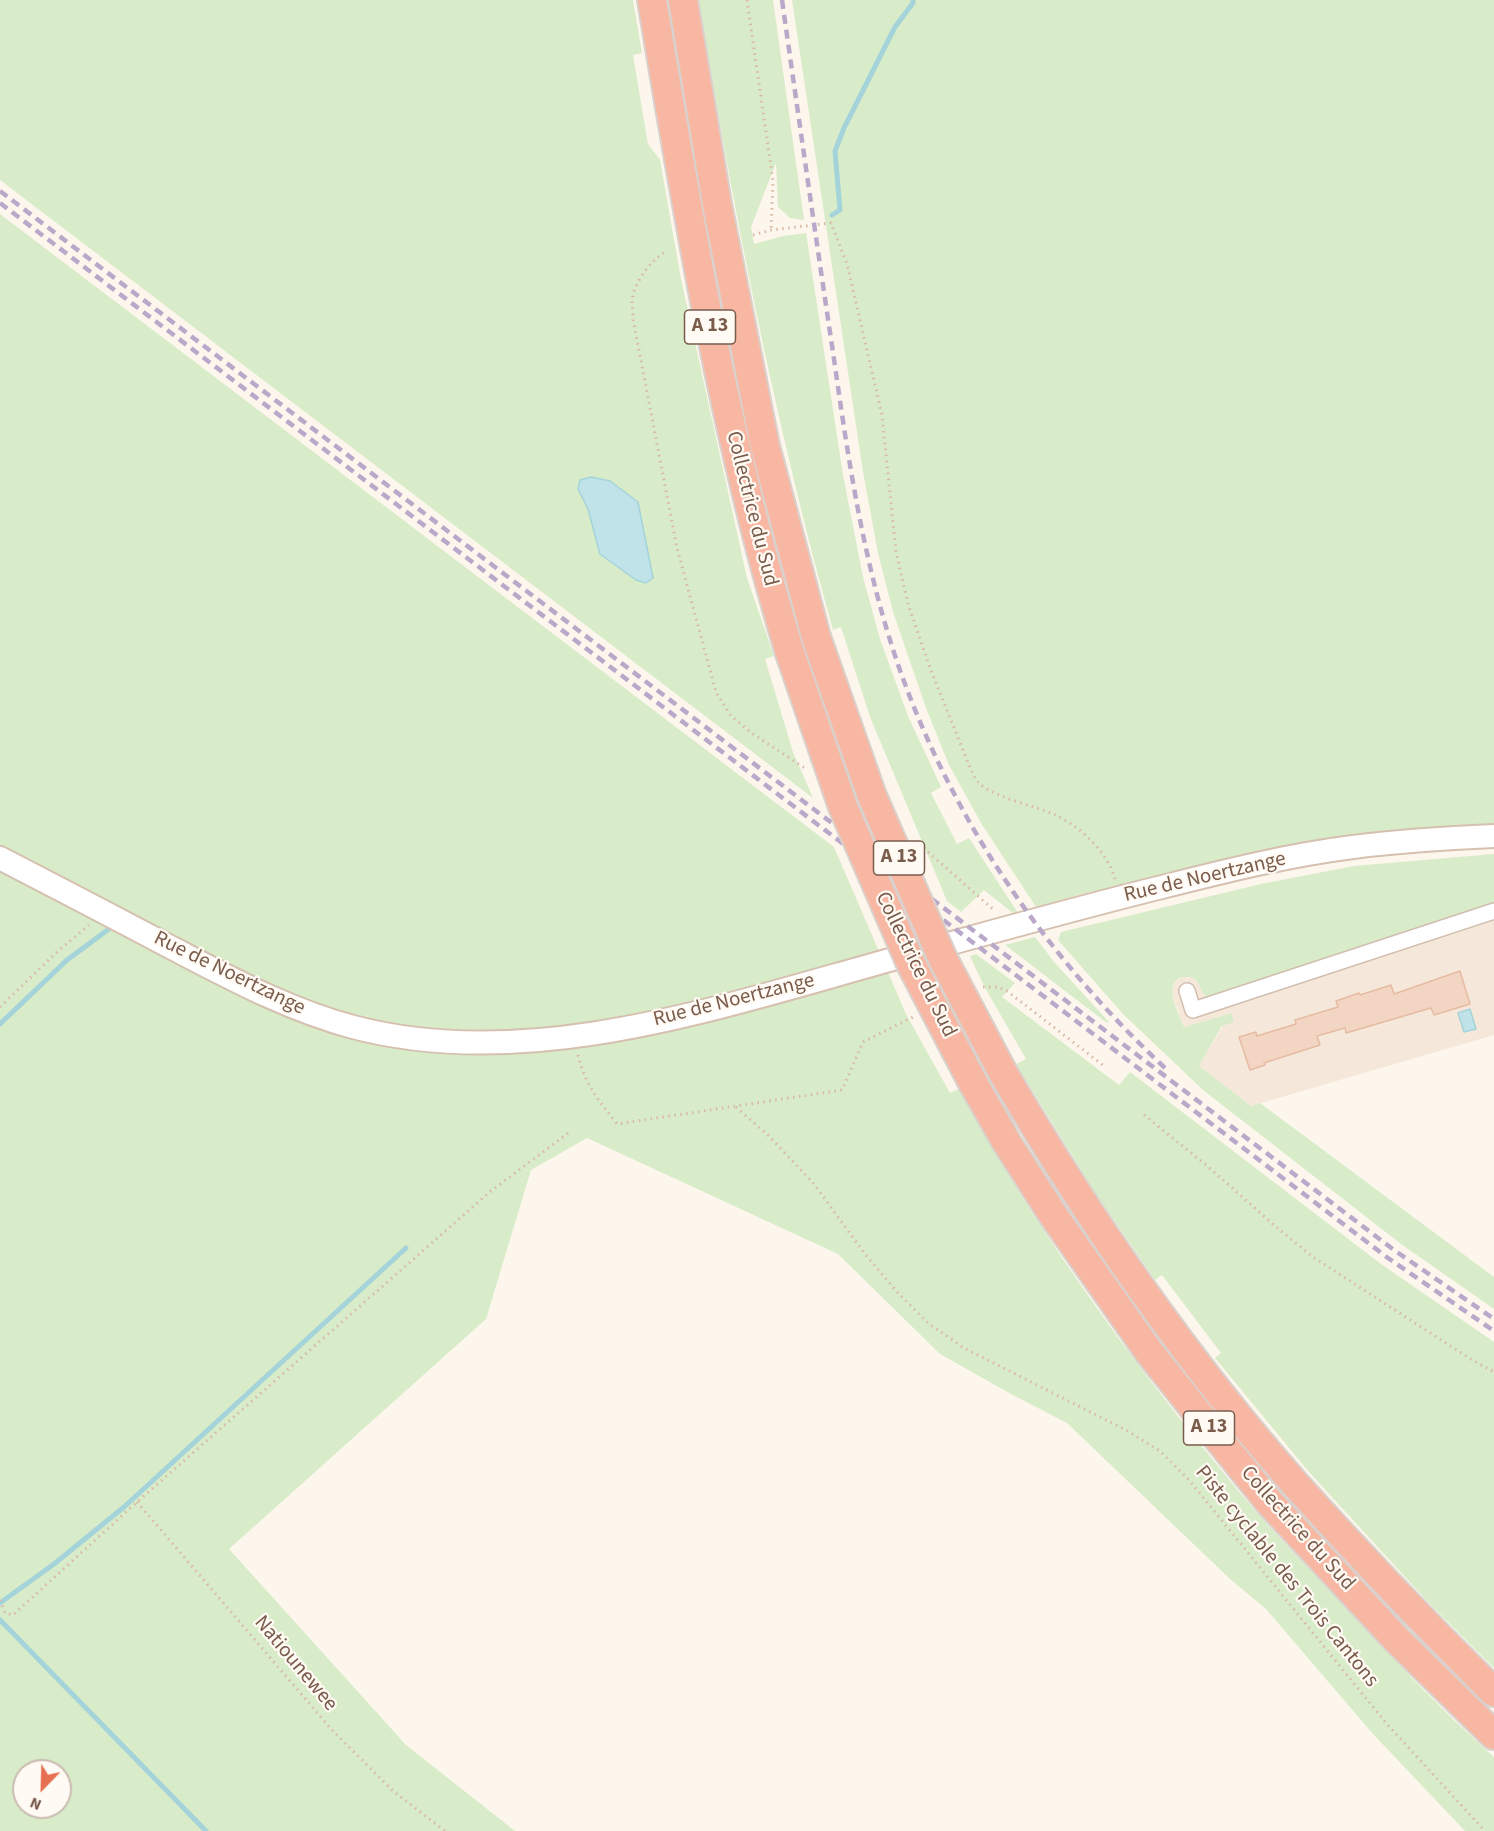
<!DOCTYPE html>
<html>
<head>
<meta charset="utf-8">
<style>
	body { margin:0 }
	#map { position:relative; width:1494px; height:1831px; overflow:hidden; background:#fdf6ec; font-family:"Source Sans 3",sans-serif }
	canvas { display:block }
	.north { position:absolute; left:12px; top:1759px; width:60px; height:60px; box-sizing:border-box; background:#fffaf3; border:2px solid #cabbb1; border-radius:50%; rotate:203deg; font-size:16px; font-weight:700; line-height:24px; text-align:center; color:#7a5c4d }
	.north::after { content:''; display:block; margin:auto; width:21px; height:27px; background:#e76f51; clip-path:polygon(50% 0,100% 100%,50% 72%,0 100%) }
</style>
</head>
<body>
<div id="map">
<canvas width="1494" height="1831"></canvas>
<div class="north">N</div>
</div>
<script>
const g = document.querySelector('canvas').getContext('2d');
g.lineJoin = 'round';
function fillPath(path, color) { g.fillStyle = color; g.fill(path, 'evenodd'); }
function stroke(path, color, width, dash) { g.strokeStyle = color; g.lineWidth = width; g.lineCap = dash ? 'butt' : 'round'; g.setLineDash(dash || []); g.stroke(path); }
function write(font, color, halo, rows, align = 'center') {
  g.font = font + ' "Source Sans 3",sans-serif'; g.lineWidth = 4.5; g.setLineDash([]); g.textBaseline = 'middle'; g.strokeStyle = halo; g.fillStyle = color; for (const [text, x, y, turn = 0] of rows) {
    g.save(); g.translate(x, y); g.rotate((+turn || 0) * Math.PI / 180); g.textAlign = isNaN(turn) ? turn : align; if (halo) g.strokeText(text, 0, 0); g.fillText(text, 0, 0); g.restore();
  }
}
fillPath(new Path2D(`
	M 1494,911 L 1494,1035 L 1251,1106 L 1199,1066 L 1231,1013 L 1184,1027 L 1172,995 L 1172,987 L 1177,980 L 1184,977 L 1192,978 L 1198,983 L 1205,996 Z`), '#f5e8da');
fillPath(new Path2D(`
	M 0,0 L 633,0 L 642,53 L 633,55 L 648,144 L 660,160 L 681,279 L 747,578 L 774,656 L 765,659 L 793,752 L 813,798 L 0,180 ZM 588,509 L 636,580 L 600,554 Z
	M 699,0 L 773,0 L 804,220 L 790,218 L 778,207 L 776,163 L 751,227 L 754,244 L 783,236 L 806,233 L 843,475 L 863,577 L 880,639 L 908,716 L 941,787 L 931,793 L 957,844 L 969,838 L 1018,913 L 1014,914 L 984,890 L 961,912 L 947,901 L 870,717 L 841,627 L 833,630 C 819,579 805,528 793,476 C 755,319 725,160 699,0 Z
	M 792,0 L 1494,0 L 1494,827 L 1207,865 L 1079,895 L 1036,907 L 981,823 L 949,765 L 926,708 L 893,612 L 878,553 L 863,472 Z
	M 0,214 L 834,847 L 906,1014 L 950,1093 L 959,1089 C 1042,1241 1146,1382 1258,1514 C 1283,1542 1310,1569 1335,1596 C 1386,1652 1438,1707 1494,1757 L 1494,1831 L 1465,1831 L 1373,1734 L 1266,1609 L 1230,1579 L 1067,1423 L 1011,1394 L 940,1354 L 838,1254 L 587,1138 L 531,1170 L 486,1319 L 229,1549 L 406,1745 L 515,1831 L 0,1831 ZM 24,1771 L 60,1771 L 60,1807 L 24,1807 Z
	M 1494,854 L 1494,911 L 1219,1002 C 1215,1000 1209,999 1206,996 C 1200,991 1200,981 1192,978 C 1188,976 1181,977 1178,979 C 1164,989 1180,1015 1184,1027 L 1231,1013 L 1234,1022 L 1222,1026 L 1199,1066 L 1251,1106 L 1260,1103 L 1494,1277 L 1494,1309 L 1401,1244 L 1203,1090 L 1123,1014 L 1058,940 L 1061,932 L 1261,884 L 1354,866 Z
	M 1035,937 L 1055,963 L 1109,1022 L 1107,1023 L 1005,945 Z
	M 976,954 L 1015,983 L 1002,997 L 1119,1085 L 1130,1072 L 1381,1264 L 1494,1342 L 1494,1668 L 1427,1601 L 1309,1472 L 1215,1358 L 1221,1353 L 1162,1275 L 1155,1280 L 1094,1191 L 1016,1064 L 1026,1059 L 984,986 L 970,956 Z`), '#d8ecc9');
const water = new Path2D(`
	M 591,477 L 610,481 L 638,502 L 653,578 L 646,583 L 636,580 L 600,554 L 588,509 L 578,489 L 580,480 Z
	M 1470,1009 L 1476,1029 L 1464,1032 L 1458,1013 Z`);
fillPath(water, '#bfe3e8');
stroke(water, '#a5d3da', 1.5);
stroke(new Path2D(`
	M 832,215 L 840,210 L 835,151 L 844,128 L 895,27 L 913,3 L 913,0
	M 0,1024 L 67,960 L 109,929
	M 0,1603 L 54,1564 L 124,1507 L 406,1248
	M 0,1620 L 206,1831`), '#a5d3da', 5);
const building = new Path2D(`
	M 1460,971 L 1470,1004 L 1434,1015 L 1431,1008 L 1346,1033 L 1345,1028 L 1317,1036 L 1320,1045 L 1264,1063 L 1265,1065 L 1250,1070 L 1239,1037 L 1256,1032 L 1257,1036 L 1296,1024 L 1295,1020 L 1338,1007 L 1336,1001 L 1359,993 L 1360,995 L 1391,985 L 1394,994 Z`);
fillPath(building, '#f3d5c3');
stroke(building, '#e6bba3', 1.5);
const street = new Path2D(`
	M 1187,991 L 1193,1010 L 1494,911`);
const secondary = new Path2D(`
	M 0,858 C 58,888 116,918 174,949 C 232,979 289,1010 353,1027 C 531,1074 725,1005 897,958 C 985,934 1073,909 1162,887 C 1225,871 1289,855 1353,847 C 1400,841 1447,838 1494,836`);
const highway = new Path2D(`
	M 652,0 C 688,218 725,437 789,650
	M 683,0 L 717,204 L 765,446 L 816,637
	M 1002,1071 C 1087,1217 1184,1358 1296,1485 C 1360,1556 1426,1625 1494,1692
	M 973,1083 L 1007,1143 L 1053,1215 L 1149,1352 L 1208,1426 L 1270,1503 L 1397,1640 L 1494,1735`);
stroke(street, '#d1beb0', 18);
stroke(secondary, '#d6c0b0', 26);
stroke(highway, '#dad1cd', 32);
stroke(new Path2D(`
	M 747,0 L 773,181 L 771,230
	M 753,235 L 771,230 L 831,223 L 847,264 L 882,415 L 896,552 L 908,604 L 930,668 L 971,770 C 973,774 975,779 978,782 C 991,797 1036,806 1056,815 C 1081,828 1107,851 1115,879
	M 664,253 C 650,261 634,283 632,300 C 632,306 633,313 633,319 L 677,548 L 716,692 L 731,716 L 753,734 L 806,769
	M 919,844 L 995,911
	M 983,987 L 997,987 L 1007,991 L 1104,1066
	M 0,1007 L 57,952 L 89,925
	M 578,1055 C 585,1085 599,1101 617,1124 L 842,1090 L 863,1042 L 913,1017
	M 736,1107 L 769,1136 L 814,1184 L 865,1254 L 898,1293 L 928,1323 L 964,1348 L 1126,1430 L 1160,1451 L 1189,1480 L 1386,1723 L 1485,1831
	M 1144,1115 L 1205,1164 L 1275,1226 L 1313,1257 L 1472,1360 L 1494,1372
	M 137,1502 L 332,1730 L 393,1791 L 445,1831
	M 0,1600 L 5,1613 L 13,1615 L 137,1502 L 491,1191 L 571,1131`), '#d9b8a5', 3, [1.5, 4.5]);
stroke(street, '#fff', 15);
stroke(secondary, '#fff', 22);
stroke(highway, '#f7b7a3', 28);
stroke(new Path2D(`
	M 782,0 C 799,120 816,239 834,359 C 849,465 865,572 901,673 C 955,824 1048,959 1165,1068
	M 0,191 L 1394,1250 L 1494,1319
	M 0,203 L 1388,1258 L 1494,1331`), '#b9a8c9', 4.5, [9, 6]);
const highwayBridge = new Path2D(`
	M 816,637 L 872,796 L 942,957 L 1002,1071
	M 789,650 L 843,807 L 911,964 L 973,1083`);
stroke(highwayBridge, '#dad1cd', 32, []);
stroke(highwayBridge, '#f7b7a3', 28);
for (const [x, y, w] of [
	[710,327,51],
	[899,858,51],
	[1209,1428,51]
]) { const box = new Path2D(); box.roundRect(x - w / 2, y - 17, w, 34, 4.5); g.fillStyle = '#fffaf3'; g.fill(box); stroke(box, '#7a5c4d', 1.5); }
write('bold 20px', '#7a5c4d', null, [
	["A 13",710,327],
	["A 13",899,858],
	["A 13",1209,1428]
]);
write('21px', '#7a5c4d', '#fffaf3', [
	["Collectrice du Sud",751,509,76],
	["Rue de Noertzange",1205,878,-13],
	["Collectrice du Sud",915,965,64],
	["Rue de Noertzange",229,974,26],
	["Rue de Noertzange",734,1001,-14],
	["Collectrice du Sud",1297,1529,48],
	["Piste cyclable des Trois Cantons",1286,1577,51],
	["Natiounewee",295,1664,50]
]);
</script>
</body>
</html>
